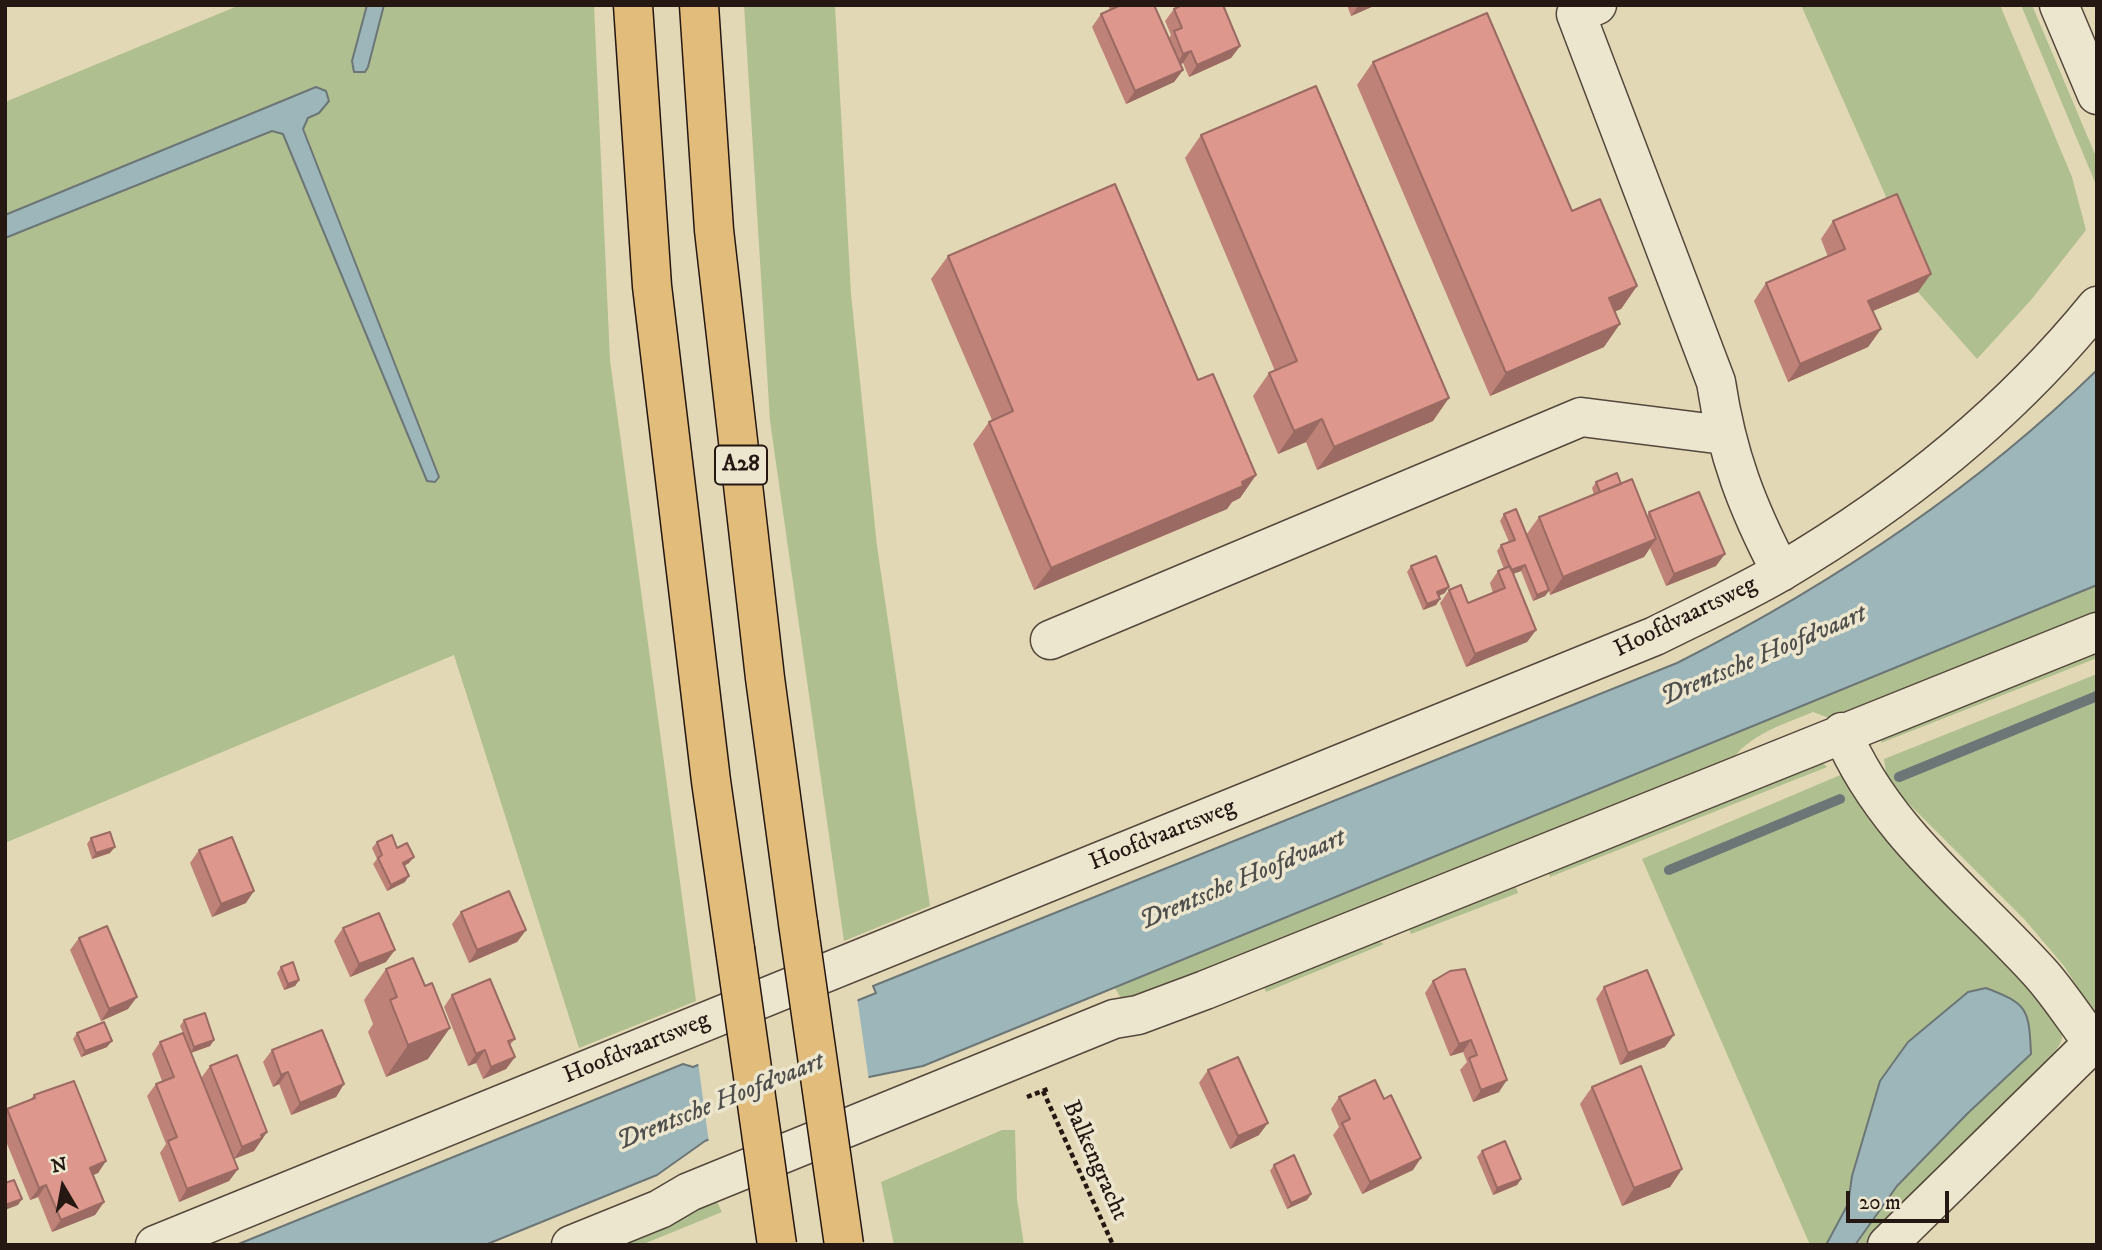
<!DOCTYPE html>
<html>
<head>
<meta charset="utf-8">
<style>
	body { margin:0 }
	#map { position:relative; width:2102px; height:1250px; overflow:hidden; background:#e3d8b5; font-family:"IM FELL DW Pica",serif }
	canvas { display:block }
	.frame { position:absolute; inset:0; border:7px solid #251712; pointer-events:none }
	.north { position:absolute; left:28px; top:1152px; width:70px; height:70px; -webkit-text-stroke:5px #ede6cf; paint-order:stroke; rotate:350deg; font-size:19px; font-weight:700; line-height:28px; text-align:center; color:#251712 }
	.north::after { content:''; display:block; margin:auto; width:24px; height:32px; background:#251712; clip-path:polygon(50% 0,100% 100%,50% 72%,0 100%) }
	.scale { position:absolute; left:1846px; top:1191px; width:103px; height:32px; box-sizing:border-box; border:4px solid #251712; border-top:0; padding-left:9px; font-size:21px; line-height:24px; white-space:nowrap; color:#251712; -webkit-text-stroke:5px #ede6cf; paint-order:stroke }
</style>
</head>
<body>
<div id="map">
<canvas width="2102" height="1250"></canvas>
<div class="frame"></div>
<div class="north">N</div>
<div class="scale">20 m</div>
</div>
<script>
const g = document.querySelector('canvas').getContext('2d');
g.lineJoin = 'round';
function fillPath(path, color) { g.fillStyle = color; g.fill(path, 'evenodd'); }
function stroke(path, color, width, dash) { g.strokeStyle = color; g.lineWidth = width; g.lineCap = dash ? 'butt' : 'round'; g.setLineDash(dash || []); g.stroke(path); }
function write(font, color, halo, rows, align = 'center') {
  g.font = font + ' "IM FELL DW Pica",serif'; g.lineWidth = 7; g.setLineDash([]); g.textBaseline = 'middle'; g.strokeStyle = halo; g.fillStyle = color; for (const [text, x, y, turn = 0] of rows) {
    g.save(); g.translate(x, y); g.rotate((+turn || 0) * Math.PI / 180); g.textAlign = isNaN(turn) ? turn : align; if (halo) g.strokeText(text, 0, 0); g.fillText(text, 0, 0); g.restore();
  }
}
fillPath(new Path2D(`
	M 240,5 L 367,5 L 352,61 L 368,67 L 384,5 L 594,5 L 610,360 L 696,1001 L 579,1048 L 454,655 L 5,843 L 5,238 L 272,131 L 283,134 L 439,477 L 303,129 L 309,118 L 319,113 L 321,88 L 5,215 L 5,102 Z
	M 744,5 L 835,5 L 851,294 L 877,546 L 930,906 L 844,941 L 770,421 Z
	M 1801,5 L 2000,5 L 2072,177 L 2086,230 L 2031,300 L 1977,359 L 1918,292 L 1891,208 Z
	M 2021,5 L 2032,5 L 2097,159 L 2097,187 Z
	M 2097,585 L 2097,617 L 1837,721 L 1813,712 C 1777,727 1743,736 1724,772 L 1149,999 L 1122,1000 L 1115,988 Z
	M 2097,643 L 2097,658 L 1881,743 L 1882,736 Z
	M 2097,674 L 2097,1018 L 2064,966 L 2025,920 L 1896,791 L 1887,780 L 1884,759 Z
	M 1821,761 L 1827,767 L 1550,877 L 1548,870 Z
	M 1845,773 L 2064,1027 L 2061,1042 L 2048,1063 L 1874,1245 L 1855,1245 L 1897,1186 L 1968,1113 L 2031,1054 C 2029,1009 2028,1004 1986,988 L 1864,1134 L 1848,1204 L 1826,1245 L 1810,1245 L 1642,859 Z
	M 1515,884 L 1518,893 L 1411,934 L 1408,926 Z
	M 1373,939 L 1384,944 L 1266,992 L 1263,985 Z
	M 1002,1130 L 1015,1130 L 1017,1199 L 1024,1245 L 894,1245 L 881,1182 Z
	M 717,1202 L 722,1212 L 641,1245 L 603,1245 Z`), '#b0bf90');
const water = new Path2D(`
	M 367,5 L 384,5 L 368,67 L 365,72 L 354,72 L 352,61 Z
	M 316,87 L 326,91 L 329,101 L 319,113 L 308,118 L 303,129 L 439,477 L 435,482 L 427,481 L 283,134 L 272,131 L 5,238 L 5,215 Z
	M 2097,370 L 2097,585 L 923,1066 L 869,1077 L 705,1141 L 657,1175 L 485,1245 L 236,1245 L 683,1064 L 693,1067 L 876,993 L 873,986 L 1677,663 C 1831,585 1973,491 2097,370 Z
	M 1986,988 C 2028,1004 2029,1009 2031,1054 L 1968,1113 L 1897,1186 L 1855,1245 L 1826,1245 L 1848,1204 L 1852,1176 L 1880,1081 L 1908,1042 L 1968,992 Z`);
fillPath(water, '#9cb6ba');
stroke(water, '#6c7677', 2);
fillPath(new Path2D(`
	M 857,997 L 869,1081 L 709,1143 L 698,1062 Z`), '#e3d8b5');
stroke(new Path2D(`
	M 1899,777 L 2097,696
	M 1669,870 L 1840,799`), '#6c7677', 10);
const minor = new Path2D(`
	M 1597,5 L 1576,14 L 1716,382 C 1727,455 1747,507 1781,572
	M 2059,5 L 2097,95
	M 1050,640 L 1581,417 L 1724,435
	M 1842,732 C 1883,831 1972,897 2042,975 C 2062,998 2078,1024 2097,1048
	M 155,1245 L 1655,636 C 1697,615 1741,595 1782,571 C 1901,501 2010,413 2097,306
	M 571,1245 L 660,1209 L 689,1192 L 1114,1019 L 1138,1015 L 1205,990 L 2097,632
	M 1887,1245 L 2093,1043`);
const highway = new Path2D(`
	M 633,5 L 652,286 L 711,781 L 735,949
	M 699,5 L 714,230 L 765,678 L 798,923`);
stroke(minor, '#54473b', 41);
stroke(highway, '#251712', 41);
stroke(new Path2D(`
	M 1043,1091 L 1113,1245
	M 1027,1097 L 1048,1089`), '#251712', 4.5, [5, 3.5]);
stroke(minor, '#ede6cf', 38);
stroke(highway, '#e2bc7a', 38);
const highwayBridge = new Path2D(`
	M 798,923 L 844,1245
	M 735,949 L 777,1245`);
stroke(highwayBridge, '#251712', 41, []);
stroke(highwayBridge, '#e2bc7a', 38);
fillPath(new Path2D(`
	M 1108,5 L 1154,5 L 1169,38 L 1171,35 L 1165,21 L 1174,9 L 1240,46 L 1231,58 L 1189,77 L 1183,63 L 1180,64 L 1183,70 L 1174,82 L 1126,104 L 1092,27 L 1101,14 L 1110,10 Z
	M 1347,5 L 1376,5 L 1351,16 Z
	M 1373,62 L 1572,211 L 1637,286 L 1621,309 L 1615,311 L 1604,347 L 1490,396 L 1357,85 Z
	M 1201,135 L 1433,421 L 1317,470 L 1306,442 L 1278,454 L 1253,396 L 1269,373 L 1275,371 L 1185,158 Z
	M 1833,221 L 1918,292 L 1873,311 L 1881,329 L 1868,347 L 1788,382 L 1754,301 L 1766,283 L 1828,257 L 1821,239 Z
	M 948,256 L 1198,380 L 1256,475 L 1240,498 L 1232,502 L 1227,509 L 1034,590 L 973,444 L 989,422 L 992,420 L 931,279 Z
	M 1596,482 L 1621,484 L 1647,516 L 1649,512 L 1716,566 L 1666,586 L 1650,548 L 1644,557 L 1550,595 L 1549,591 L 1545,596 L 1533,601 L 1521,571 L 1513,574 L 1536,630 L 1527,642 L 1466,667 L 1440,603 L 1449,590 L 1468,603 L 1493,593 L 1490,583 L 1498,571 L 1504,569 L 1497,551 L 1501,545 L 1509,542 L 1500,521 L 1504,514 L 1526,535 L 1539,517 L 1594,495 L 1592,488 Z
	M 1411,566 L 1445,593 L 1439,596 L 1440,599 L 1436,605 L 1423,610 L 1407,572 Z
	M 91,838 L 110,853 L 92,859 L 87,844 Z
	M 377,842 L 409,863 L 404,866 L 405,882 L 387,891 L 373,864 L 377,859 L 372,848 Z
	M 199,850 L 246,903 L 212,917 L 190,863 Z
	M 461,912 L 526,930 L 517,942 L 469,963 L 452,924 Z
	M 343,928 L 386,962 L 350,977 L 334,941 Z
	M 79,938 L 128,1009 L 101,1021 L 70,950 Z
	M 281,967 L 299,980 L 295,986 L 284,990 L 277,973 Z
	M 386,969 L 428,1059 L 386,1077 L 368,1032 L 373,1024 L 364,1000 Z
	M 1450,971 L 1499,1092 L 1473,1102 L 1460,1070 L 1467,1062 L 1463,1052 L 1450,1056 L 1425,993 L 1433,981 Z
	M 1604,987 L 1665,1047 L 1620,1065 L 1596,999 Z
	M 452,995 L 515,1039 L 510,1045 L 515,1057 L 506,1069 L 483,1079 L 476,1063 L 468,1066 L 444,1007 Z
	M 184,1020 L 214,1040 L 210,1046 L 191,1053 L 201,1078 L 210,1066 L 267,1132 L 254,1151 L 234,1159 L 238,1169 L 229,1181 L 179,1202 L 160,1153 L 166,1144 L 147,1096 L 156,1084 L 162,1081 L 152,1054 L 160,1042 L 183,1033 L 180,1026 Z
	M 77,1033 L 107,1047 L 81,1057 L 73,1039 Z
	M 272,1050 L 344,1084 L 336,1097 L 291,1115 L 279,1084 L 273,1087 L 263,1062 Z
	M 1208,1070 L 1259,1135 L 1230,1149 L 1199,1083 Z
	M 1592,1087 L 1682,1169 L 1670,1187 L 1622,1206 L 1580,1104 Z
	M 34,1095 L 106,1161 L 98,1173 L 93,1175 L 104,1202 L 95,1215 L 52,1232 L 38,1197 L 30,1200 L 5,1139 L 5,1111 L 7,1109 L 31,1099 Z
	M 1339,1097 L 1384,1099 L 1413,1170 L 1362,1194 L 1333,1135 L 1339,1127 L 1331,1109 Z
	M 1482,1151 L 1521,1179 L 1517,1185 L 1493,1195 L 1477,1157 Z
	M 1274,1165 L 1311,1194 L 1307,1200 L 1287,1209 L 1270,1171 Z`), '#be8278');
fillPath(new Path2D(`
	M 1359,5 L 1376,5 L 1351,16 Z
	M 1240,46 L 1231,58 L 1189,77 L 1197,65 Z
	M 1191,51 L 1183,63 L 1175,67 L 1183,54 Z
	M 1183,70 L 1174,82 L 1126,104 L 1135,91 Z
	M 1931,274 L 1918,292 L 1856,318 L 1868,301 Z
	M 1637,286 L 1621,309 L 1593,321 L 1609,298 Z
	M 1620,324 L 1604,347 L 1490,396 L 1506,373 Z
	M 1881,329 L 1868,347 L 1788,382 L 1800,364 Z
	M 1449,398 L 1433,421 L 1317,470 L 1334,447 Z
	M 1322,419 L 1306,442 L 1278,454 L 1294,431 Z
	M 1256,475 L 1240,498 L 1232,502 L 1227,509 L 1034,590 L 1051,568 Z
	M 1656,539 L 1644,557 L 1550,595 L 1563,577 Z
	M 1725,554 L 1716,566 L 1666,586 L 1674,574 Z
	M 1525,565 L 1521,571 L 1507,576 L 1511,570 Z
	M 1449,587 L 1445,593 L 1433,598 L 1437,592 Z
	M 1549,590 L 1545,596 L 1533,601 L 1537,595 Z
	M 1440,599 L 1436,605 L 1423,610 L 1427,604 Z
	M 1536,630 L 1527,642 L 1466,667 L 1475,654 Z
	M 115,847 L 110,853 L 92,859 L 96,853 Z
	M 414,857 L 409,863 L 398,869 L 403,863 Z
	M 409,876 L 405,882 L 387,891 L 391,885 Z
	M 254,891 L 246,903 L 212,917 L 221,904 Z
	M 526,930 L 517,942 L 469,963 L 477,950 Z
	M 395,950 L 386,962 L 350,977 L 359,964 Z
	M 299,980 L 295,986 L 284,990 L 288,984 Z
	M 137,997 L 128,1009 L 101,1021 L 109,1009 Z
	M 450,1028 L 428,1059 L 386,1077 L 408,1045 Z
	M 1674,1035 L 1665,1047 L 1620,1065 L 1628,1053 Z
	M 214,1040 L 210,1046 L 190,1053 L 194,1047 Z
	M 1471,1040 L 1463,1052 L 1450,1056 L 1459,1044 Z
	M 112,1041 L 107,1047 L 81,1057 L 85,1051 Z
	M 485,1050 L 476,1063 L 468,1066 L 476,1054 Z
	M 515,1057 L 506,1069 L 483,1079 L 491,1067 Z
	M 288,1072 L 279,1084 L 273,1087 L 281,1075 Z
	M 1507,1080 L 1499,1092 L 1473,1102 L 1481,1090 Z
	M 344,1084 L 336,1097 L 291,1115 L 300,1103 Z
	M 1268,1123 L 1259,1135 L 1230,1149 L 1238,1136 Z
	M 267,1132 L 254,1151 L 234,1159 L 242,1147 Z
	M 1421,1158 L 1413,1170 L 1362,1194 L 1370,1182 Z
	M 106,1161 L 98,1173 L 81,1180 L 90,1168 Z
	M 238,1169 L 229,1181 L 179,1202 L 187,1189 Z
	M 1682,1169 L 1670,1187 L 1622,1206 L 1634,1188 Z
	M 1521,1179 L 1517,1185 L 1493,1195 L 1497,1188 Z
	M 46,1185 L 38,1197 L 30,1200 L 39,1188 Z
	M 1311,1194 L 1307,1200 L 1287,1209 L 1291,1203 Z
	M 22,1199 L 18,1205 L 5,1210 L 5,1205 Z
	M 104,1202 L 95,1215 L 52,1232 L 61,1220 Z`), '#9b6a62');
const building = new Path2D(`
	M 1121,5 L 1154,5 L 1183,70 L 1135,91 L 1101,14 Z
	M 1182,5 L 1223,5 L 1240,46 L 1197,65 L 1191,51 L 1183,54 L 1174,31 L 1182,28 L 1174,9 Z
	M 1487,13 L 1572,211 L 1600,199 L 1637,286 L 1609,298 L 1620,324 L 1506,373 L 1373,62 Z
	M 1316,86 L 1449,398 L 1334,447 L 1322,419 L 1294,431 L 1269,373 L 1297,361 L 1201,135 Z
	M 1115,184 L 1198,380 L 1213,374 L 1256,475 L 1242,482 L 1243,486 L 1051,568 L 989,422 L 1013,411 L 948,256 Z
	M 1897,194 L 1931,274 L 1868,301 L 1881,329 L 1800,364 L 1766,283 L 1845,249 L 1833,221 Z
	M 1617,473 L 1621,484 L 1600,492 L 1596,482 Z
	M 1632,479 L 1656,539 L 1563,577 L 1539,517 Z
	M 1699,492 L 1725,554 L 1674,574 L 1649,512 Z
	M 1516,509 L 1549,590 L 1537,595 L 1525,565 L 1511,570 L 1501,545 L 1515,540 L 1504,514 Z
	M 1436,556 L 1449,587 L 1437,592 L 1440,599 L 1427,604 L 1411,566 Z
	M 1510,566 L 1536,630 L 1475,654 L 1449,590 L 1461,585 L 1468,603 L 1505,588 L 1498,571 Z
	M 110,832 L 115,847 L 96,853 L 91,838 Z
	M 392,835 L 397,848 L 407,843 L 414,857 L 403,863 L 409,876 L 391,885 L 378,858 L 382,855 L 377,842 Z
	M 232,837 L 254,891 L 221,904 L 199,850 Z
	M 509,891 L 526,930 L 477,950 L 461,912 Z
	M 379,913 L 395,950 L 359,964 L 343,928 Z
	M 107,926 L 137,997 L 109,1009 L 79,938 Z
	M 413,958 L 425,986 L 432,983 L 450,1028 L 408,1045 L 390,1000 L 397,997 L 386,969 Z
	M 293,962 L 299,980 L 288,984 L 281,967 Z
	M 1465,969 L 1507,1080 L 1481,1090 L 1469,1058 L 1477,1055 L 1471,1040 L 1459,1044 L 1433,981 L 1450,971 Z
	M 1647,970 L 1674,1035 L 1628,1053 L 1604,987 Z
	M 490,979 L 515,1039 L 508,1041 L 515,1057 L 491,1067 L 485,1050 L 476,1054 L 452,995 Z
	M 205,1013 L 214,1040 L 194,1047 L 184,1020 Z
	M 104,1022 L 112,1041 L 85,1051 L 77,1033 Z
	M 322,1030 L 344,1084 L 300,1103 L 288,1072 L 281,1075 L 272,1050 Z
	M 183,1033 L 238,1169 L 187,1189 L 168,1141 L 177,1137 L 156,1084 L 174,1077 L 160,1042 Z
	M 237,1055 L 267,1132 L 261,1135 L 262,1138 L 242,1147 L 210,1066 Z
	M 1238,1057 L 1268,1123 L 1238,1136 L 1208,1070 Z
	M 1641,1066 L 1682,1169 L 1634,1188 L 1592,1087 Z
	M 1375,1080 L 1384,1099 L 1391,1095 L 1421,1158 L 1370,1182 L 1342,1123 L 1350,1119 L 1339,1097 Z
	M 74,1081 L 106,1161 L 90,1168 L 104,1202 L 61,1220 L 46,1185 L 39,1188 L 7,1109 L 35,1098 L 34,1095 Z
	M 1505,1141 L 1521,1179 L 1497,1188 L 1482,1151 Z
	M 1294,1155 L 1311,1194 L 1291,1203 L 1274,1165 Z
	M 14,1180 L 22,1199 L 5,1205 L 5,1183 Z`);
fillPath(building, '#dd978c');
stroke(building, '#9b6a62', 2);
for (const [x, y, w] of [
	[741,465,52]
]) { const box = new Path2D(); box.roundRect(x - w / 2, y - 19.5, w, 39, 5); g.fillStyle = '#ede6cf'; g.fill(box); stroke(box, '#251712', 2); }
write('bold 23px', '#251712', null, [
	["A28",741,465]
]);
write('24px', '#251712', '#ede6cf', [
	["Hoofdvaartsweg",1686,618,-26],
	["Hoofdvaartsweg",1163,836,-22],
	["Hoofdvaartsweg",637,1049,-22],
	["Balkengracht",1094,1161,66]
]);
write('italic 26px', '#4f4f4d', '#ede6cf', [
	["Drentsche Hoofdvaart",1764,657,-23],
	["Drentsche Hoofdvaart",1243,881,-23],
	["Drentsche Hoofdvaart",721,1103,-22]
]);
</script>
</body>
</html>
